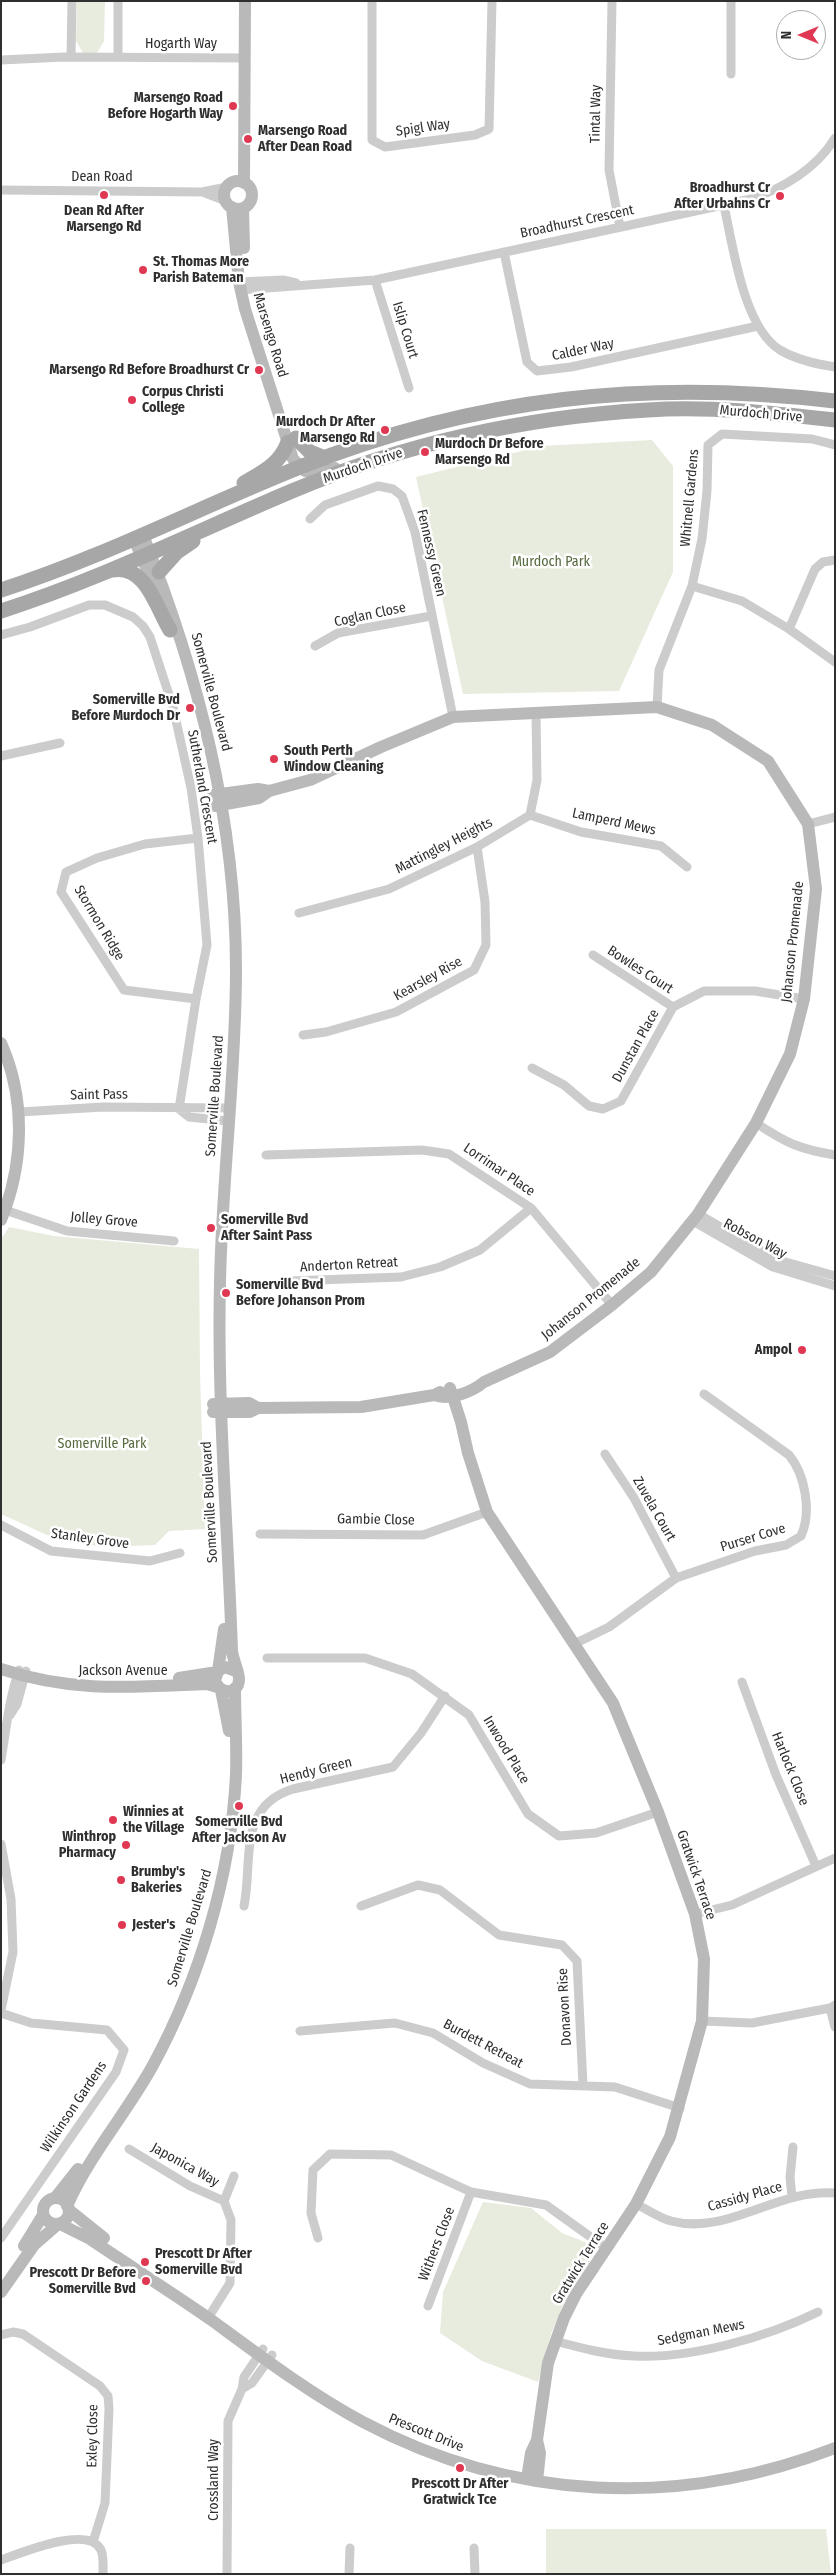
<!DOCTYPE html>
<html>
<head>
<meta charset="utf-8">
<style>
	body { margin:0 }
	#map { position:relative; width:836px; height:2575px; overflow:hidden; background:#fff; font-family:"Fira Sans Condensed",sans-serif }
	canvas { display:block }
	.frame { position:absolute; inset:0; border:2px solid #2f2f2f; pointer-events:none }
	.north { position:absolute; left:776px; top:10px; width:50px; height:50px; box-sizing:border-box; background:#fff; border:1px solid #acacac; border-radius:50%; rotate:270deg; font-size:14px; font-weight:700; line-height:20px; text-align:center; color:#2f2f2f }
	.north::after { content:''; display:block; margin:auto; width:18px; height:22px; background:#e03852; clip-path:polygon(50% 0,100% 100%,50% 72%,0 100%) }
</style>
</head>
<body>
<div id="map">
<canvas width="836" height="2575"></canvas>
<div class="frame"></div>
<div class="north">N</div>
</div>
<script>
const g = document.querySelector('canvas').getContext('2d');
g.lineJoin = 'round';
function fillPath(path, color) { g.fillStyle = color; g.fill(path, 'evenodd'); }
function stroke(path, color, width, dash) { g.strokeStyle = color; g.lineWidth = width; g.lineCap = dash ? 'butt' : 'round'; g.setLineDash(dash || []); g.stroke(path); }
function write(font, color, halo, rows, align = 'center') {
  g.font = font + ' "Fira Sans Condensed",sans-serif'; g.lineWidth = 5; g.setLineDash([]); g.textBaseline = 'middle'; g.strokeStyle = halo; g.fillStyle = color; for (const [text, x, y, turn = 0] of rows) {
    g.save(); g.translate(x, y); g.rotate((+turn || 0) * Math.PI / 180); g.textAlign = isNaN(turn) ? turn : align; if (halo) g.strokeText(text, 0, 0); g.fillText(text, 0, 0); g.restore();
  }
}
fillPath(new Path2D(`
	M 77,1 L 105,1 L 104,41 L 97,53 L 83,53 L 76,41 Z
	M 652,440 L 673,466 L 673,572 L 619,691 L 463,694 L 416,477 L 542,446 Z
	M 9,1227 L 54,1236 L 199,1249 L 200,1373 L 205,1529 L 169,1531 L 155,1545 L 106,1547 L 60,1541 L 1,1514 L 1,1239 Z
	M 483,2202 L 531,2208 L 562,2233 L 585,2242 L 591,2250 L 591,2260 L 562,2307 L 551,2334 L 538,2382 L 482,2361 L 440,2333 L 443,2292 Z
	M 546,2529 L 826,2529 L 831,2574 L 546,2574 Z`), '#e7ecde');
stroke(new Path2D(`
	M 118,1 L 118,57
	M 372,1 L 372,140 L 385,147 L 475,135 L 489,129 L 492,1
	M 612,1 L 609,170 L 620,227
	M 71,57 L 72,1
	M 1,60 L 64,57 L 245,58
	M 731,74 L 731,1
	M 1,190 L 202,192 L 227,187
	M 205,193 L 226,201
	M 724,206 C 733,245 743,327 780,350 C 797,360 815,364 835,367
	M 504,252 L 527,362 L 537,371 L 571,367 L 758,326
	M 375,280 L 409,388
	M 239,282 L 283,280 L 296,283
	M 240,290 L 375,280 L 751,199 C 784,188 817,168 835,138
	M 310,519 L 325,505 L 378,486 L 393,489 L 402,496 L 415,532 L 453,717
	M 692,586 L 742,601 L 789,629 L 835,662
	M 789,629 L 815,569 L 823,562 L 835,560
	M 1,635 L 30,627 L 89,605 L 105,605 L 133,617 L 143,626 L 150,637 L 173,707 L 191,788 L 198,838 L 207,945 L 196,999 L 179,1109
	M 315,646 L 338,633 L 431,616
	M 657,707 L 659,670 L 692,586 L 702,539 L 707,491 L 708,445 L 722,434 L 812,439 L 835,445
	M 1,756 L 60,743
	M 530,815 L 581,832 L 661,846 L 687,867
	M 808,824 L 835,817
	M 299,913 L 389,889 L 477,847 L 530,815 L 537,780 L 536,714
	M 593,955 L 673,1007
	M 196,999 L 124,990 L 61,892 L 66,872 L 97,858 L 145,844 L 198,838
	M 303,1035 L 326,1032 L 396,1012 L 474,970 L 486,945 L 485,902 L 477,847
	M 532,1068 L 564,1085 L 589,1106 L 603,1109 L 621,1101 L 673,1007 L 704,991 L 755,991 L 804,999
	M 179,1109 L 189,1117 L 228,1121
	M 20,1112 L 103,1107 L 229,1108
	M 756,1123 C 786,1143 799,1149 835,1155
	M 266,1155 L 422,1150 L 449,1154 L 531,1208 L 612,1305
	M 5,1210 L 67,1231 L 174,1241
	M 698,1214 L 775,1259 L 835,1276
	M 693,1221 L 773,1267 L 835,1286
	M 269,1286 L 290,1281 L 401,1277 L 440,1267 L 480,1250 L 531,1208
	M 605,1454 L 634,1498 L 676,1578
	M 1,1525 L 51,1551 L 150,1561 L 180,1553
	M 260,1534 L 423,1535 L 487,1512
	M 574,1644 L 609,1627 L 676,1578 L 755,1551 L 786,1545 L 801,1536 C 812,1512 805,1474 789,1455 L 704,1394
	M 267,1658 L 365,1658 L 412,1674 L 469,1715 L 528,1814 L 559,1836 L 596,1833 L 658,1812
	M 742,1682 L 776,1775 L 816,1866
	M 10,1715 L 17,1704 L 26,1671
	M 1,1760 C 6,1730 9,1699 19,1670
	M 1,1844 L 11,1899 L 13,1952 L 1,2010
	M 244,1906 C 253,1862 237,1806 293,1789 L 393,1767 L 421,1733 L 445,1696
	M 361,1906 L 418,1885 L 440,1890 L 499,1935 L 562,1945 L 577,1961 L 583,2085
	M 695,1914 L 732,1905 L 835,1858
	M 830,2008 L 835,2027
	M 1,2013 L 31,2023 L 107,2030 L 124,2050 L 116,2072 L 1,2238
	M 702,2021 L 752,2023 L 830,2008 L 835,2005
	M 300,2031 L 395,2023 L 433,2033 L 483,2063 L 530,2084 L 615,2087 L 680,2108
	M 129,2149 L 190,2186 L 224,2201 L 231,2220 L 230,2283 L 208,2318
	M 792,2197 L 790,2177 L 793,2147
	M 224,2201 L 234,2176
	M 636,2204 C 647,2209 659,2218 671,2221 C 727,2236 778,2188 835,2193
	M 318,2238 L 311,2213 L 313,2170 L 330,2154 L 391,2155 L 471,2192 L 546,2205 L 606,2248
	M 428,2306 L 471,2192
	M 1,2335 L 13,2332 L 23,2334 L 100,2386 L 108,2396 L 109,2409 L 105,2503 L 93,2542
	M 555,2341 C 581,2348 607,2355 634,2356 C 691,2359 767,2337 818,2312
	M 242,2389 L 252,2383 L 272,2355
	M 474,2548 L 475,2574
	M 1,2560 C 21,2553 89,2524 101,2550 C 104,2557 103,2566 103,2574
	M 227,2574 L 228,2421 L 242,2389 L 244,2377 L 263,2349
	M 349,2574 L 350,2548`), '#ccc', 9);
stroke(new Path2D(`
	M224 195a14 14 0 1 1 28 0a14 14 0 1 1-28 0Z
	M 244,183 L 245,1
	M 232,207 L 239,282 L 245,309 L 293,459 L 305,471 L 322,472 L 335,468
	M 243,208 L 244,248
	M 143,535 C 198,674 236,819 236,970 C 236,1074 222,1178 220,1282 C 217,1405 228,1528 232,1651 C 233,1660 239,1671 239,1679 C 239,1696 218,1694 215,1680 L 218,1671 L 225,1667 L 236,1671
	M 134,539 L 159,598
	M 213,795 L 258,789 L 269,791
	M 215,806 L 259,798 L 269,791 L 310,780 L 381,747 L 453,717 L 657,707 L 712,725 L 768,761 L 808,824 L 816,889 L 804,999 L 790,1054 L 756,1123 L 698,1214 L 651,1272 L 612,1305 L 550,1352 L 484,1382 C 472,1392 449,1401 434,1395
	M 1,1043 C 26,1099 24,1164 1,1220
	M 450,1388 L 461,1422 L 468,1453 L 487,1512 L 613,1703 L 658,1812 L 695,1914 L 704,1959 L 702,2021 L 670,2137 L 636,2204 L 576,2294 L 564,2318 L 548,2363 L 537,2440 L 531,2453 L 527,2479
	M 213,1404 L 249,1403 L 258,1408
	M 213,1412 L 250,1412 L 258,1408 L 361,1407 L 434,1395 L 440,1392
	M 1,1669 C 73,1693 133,1687 207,1684 L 217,1687
	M 218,1671 L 224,1629
	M 179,1678 L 217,1672
	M 221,1690 L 229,1731
	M 55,2198 L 78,2169
	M43 2211a13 13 0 1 1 26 0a13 13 0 1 1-26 0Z
	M 67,2206 C 89,2156 125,2115 152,2067 C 200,1979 231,1875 236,1775 C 237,1746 235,1717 235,1688
	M 69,2210 L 104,2238
	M 60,2224 L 90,2239 C 130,2266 171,2292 210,2319 C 259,2355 309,2393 363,2422 C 512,2501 678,2509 835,2448
	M 24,2246 L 43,2215
	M 1,2292 L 34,2245 L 57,2225
	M 537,2481 L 540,2453 L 537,2440`), '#b9b9b9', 12);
stroke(new Path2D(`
	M 296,438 L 310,452 L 325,458
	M 244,483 C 263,472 280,464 288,442
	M 113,570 C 146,565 156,607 170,630
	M 159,572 L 177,552 L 193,541
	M 1,590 C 104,557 200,507 300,467 C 476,397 648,379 835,401
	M 1,611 C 101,579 195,532 292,491 C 404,444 526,417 648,410 C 710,406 773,413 835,420`), '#a7a7a7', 15);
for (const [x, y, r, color] of [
	[233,106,5,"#e03852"],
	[248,139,5,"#e03852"],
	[104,195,5,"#e03852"],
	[780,196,5,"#e03852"],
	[143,270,5,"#e03852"],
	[259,370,5,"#e03852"],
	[132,400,5,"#e03852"],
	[385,430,5,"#e03852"],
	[425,452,5,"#e03852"],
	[190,708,5,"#e03852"],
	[274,759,5,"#e03852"],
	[211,1228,5,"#e03852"],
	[226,1293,5,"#e03852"],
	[802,1350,5,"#e03852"],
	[239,1806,5,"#e03852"],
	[113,1820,5,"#e03852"],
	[126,1845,5,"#e03852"],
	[121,1880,5,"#e03852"],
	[122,1925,5,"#e03852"],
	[145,2262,5,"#e03852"],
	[146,2281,5,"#e03852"],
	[460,2468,5,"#e03852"]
]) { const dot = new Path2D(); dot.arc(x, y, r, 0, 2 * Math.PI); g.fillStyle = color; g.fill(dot); stroke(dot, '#fff', 2); }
write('14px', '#2f2f2f', '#fff', [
	["Hogarth Way",181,44],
	["Tintal Way",596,114,-89],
	["Spigl Way",423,128,-8],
	["Dean Road",102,177],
	["Broadhurst Crescent",577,222,-12],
	["Islip Court",405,330,73],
	["Marsengo Road",270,335,73],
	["Calder Way",583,350,-12],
	["Murdoch Drive",761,414,5],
	["Murdoch Drive",363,466,-19],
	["Whitnell Gardens",690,498,-85],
	["Fennessy Green",431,553,77],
	["Coglan Close",370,615,-12],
	["Somerville Boulevard",211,692,75],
	["Sutherland Crescent",202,787,80],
	["Lamperd Mews",614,822,12],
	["Mattingley Heights",444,846,-27],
	["Stormon Ridge",99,923,59],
	["Johanson Promenade",793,942,-84],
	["Bowles Court",640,970,33],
	["Kearsley Rise",428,979,-29],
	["Dunstan Place",636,1046,-61],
	["Saint Pass",99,1095,-1],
	["Somerville Boulevard",215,1096,-86],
	["Lorrimar Place",499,1170,34],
	["Jolley Grove",104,1220,5],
	["Robson Way",755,1239,28],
	["Anderton Retreat",349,1265,-3],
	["Johanson Promenade",591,1299,-39],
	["Somerville Boulevard",210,1502,-93],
	["Zuvela Court",654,1509,60],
	["Gambie Close",376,1520,1],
	["Purser Cove",753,1538,-17],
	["Stanley Grove",90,1539,8],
	["Jackson Avenue",123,1671],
	["Inwood Place",506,1750,59],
	["Harlock Close",790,1769,68],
	["Hendy Green",316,1771,-14],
	["Gratwick Terrace",696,1875,71],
	["Somerville Boulevard",190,1928,-73],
	["Donavon Rise",565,2007,-93],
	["Burdett Retreat",483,2044,28],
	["Wilkinson Gardens",74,2107,-56],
	["Japonica Way",185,2165,29],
	["Cassidy Place",745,2197,-16],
	["Withers Close",437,2244,-69],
	["Gratwick Terrace",581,2263,-58],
	["Sedgman Mews",701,2333,-11],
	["Prescott Drive",426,2433,22],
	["Exley Close",93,2436,-89],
	["Crossland Way",214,2480,-90]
]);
write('bold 14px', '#2f2f2f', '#fff', [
	["Marsengo Road",223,98,"right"],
	["Before Hogarth Way",223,114,"right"],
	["Marsengo Road",258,131],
	["After Dean Road",258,147],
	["Broadhurst Cr",770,188,"right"],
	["After Urbahns Cr",770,204,"right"],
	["Dean Rd After",104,211,"center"],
	["Marsengo Rd",104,227,"center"],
	["St. Thomas More",153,262],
	["Parish Bateman",153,278],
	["Marsengo Rd Before Broadhurst Cr",249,370,"right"],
	["Corpus Christi",142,392],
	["College",142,408],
	["Murdoch Dr After",375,422,"right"],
	["Marsengo Rd",375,438,"right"],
	["Murdoch Dr Before",435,444],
	["Marsengo Rd",435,460],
	["Somerville Bvd",180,700,"right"],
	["Before Murdoch Dr",180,716,"right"],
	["South Perth",284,751],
	["Window Cleaning",284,767],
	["Somerville Bvd",221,1220],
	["After Saint Pass",221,1236],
	["Somerville Bvd",236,1285],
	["Before Johanson Prom",236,1301],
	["Ampol",792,1350,"right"],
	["Winnies at",123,1812],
	["the Village",123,1828],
	["Somerville Bvd",239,1822,"center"],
	["After Jackson Av",239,1838,"center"],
	["Winthrop",116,1837,"right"],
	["Pharmacy",116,1853,"right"],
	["Brumby's",131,1872],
	["Bakeries",131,1888],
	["Jester's",132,1925],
	["Prescott Dr After",155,2254],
	["Somerville Bvd",155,2270],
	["Prescott Dr Before",136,2273,"right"],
	["Somerville Bvd",136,2289,"right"],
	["Prescott Dr After",460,2484,"center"],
	["Gratwick Tce",460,2500,"center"]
], 'left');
write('14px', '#566a3e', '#fff', [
	["Murdoch Park",551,562],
	["Somerville Park",102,1444]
]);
</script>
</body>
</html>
